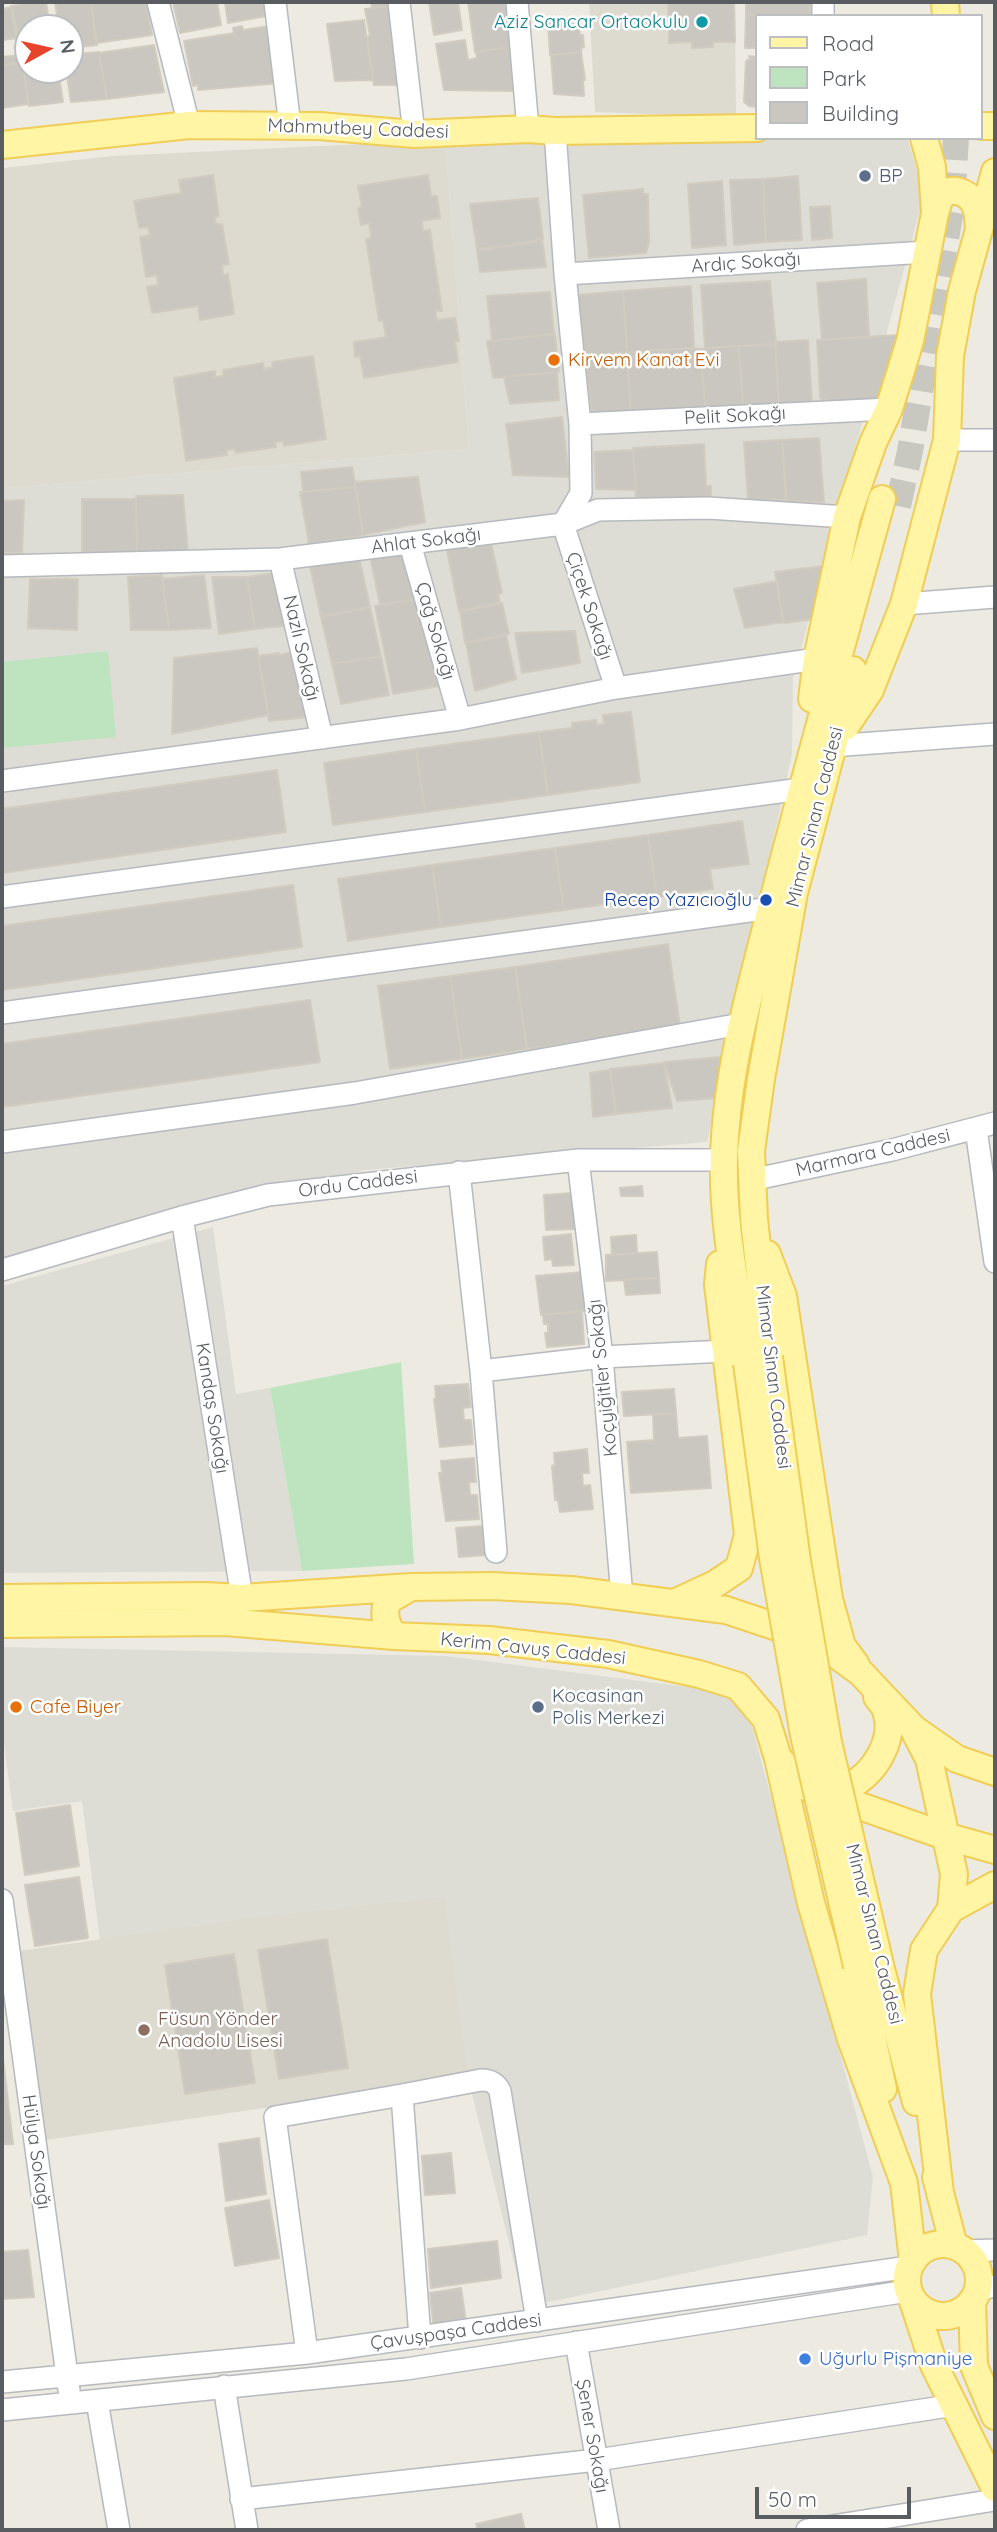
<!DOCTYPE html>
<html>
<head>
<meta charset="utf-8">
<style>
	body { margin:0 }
	#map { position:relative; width:997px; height:2532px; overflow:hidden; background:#edebe1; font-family:Quicksand,sans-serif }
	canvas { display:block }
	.frame { position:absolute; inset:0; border:4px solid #595d62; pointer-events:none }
	.legend { position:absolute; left:755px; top:14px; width:228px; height:126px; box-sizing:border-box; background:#fff; border:2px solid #bdbec0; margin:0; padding:9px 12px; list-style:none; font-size:21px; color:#595d62 }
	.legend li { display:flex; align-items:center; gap:14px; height:35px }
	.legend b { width:35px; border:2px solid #bdbec0 }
	.north { position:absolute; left:14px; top:14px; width:70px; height:70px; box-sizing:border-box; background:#fff; border:2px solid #bdbec0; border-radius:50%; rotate:82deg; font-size:19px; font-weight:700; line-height:28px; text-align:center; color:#595d62 }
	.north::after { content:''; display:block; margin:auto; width:24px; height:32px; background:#e8442b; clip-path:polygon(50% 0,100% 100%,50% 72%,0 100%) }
	.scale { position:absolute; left:755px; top:2487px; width:156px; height:32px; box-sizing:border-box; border:4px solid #595d62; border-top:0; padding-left:9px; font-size:21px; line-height:24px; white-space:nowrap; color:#595d62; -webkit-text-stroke:5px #fff; paint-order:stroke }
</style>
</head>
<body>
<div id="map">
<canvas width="997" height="2532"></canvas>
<div class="frame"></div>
<ul class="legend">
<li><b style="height:9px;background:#fff5a4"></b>Road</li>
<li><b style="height:19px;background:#bde4bf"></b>Park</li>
<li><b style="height:19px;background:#c9c7c0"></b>Building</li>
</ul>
<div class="north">N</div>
<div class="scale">50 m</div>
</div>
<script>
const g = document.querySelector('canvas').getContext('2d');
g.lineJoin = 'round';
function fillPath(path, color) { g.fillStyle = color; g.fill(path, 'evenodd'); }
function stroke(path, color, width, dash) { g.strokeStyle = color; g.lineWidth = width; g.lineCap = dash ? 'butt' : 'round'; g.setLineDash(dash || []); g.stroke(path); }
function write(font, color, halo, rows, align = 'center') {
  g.font = font + ' Quicksand,sans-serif'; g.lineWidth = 5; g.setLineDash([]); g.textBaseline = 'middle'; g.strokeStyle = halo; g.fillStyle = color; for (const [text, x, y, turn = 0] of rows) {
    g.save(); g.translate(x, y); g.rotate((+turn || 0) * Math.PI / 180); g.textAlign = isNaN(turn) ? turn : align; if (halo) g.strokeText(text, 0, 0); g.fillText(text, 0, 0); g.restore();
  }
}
fillPath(new Path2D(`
	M 445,140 L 908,140 L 924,195 L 793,678 L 792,754 L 707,1142 L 365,1170 L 2,1265 L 2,488 L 469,449 Z
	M 213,1227 L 236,1394 L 270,1388 L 302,1571 L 2,1573 L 2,1286 Z
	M 2,1647 L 446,1656 L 719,1691 L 746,1704 L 873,2177 L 867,2235 L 525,2307 L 468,2078 L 242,1919 L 100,1940 L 82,1801 L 13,1811 L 2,1730 Z`), '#dddcd5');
fillPath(new Path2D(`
	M 589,2 L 735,2 L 736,117 L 595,112 Z
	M 445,140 L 469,449 L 2,488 L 2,168 L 113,156 Z
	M 444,1897 L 468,2078 L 46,2140 L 19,1951 L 242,1919 Z`), '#dddacf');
fillPath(new Path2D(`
	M 108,651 L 116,737 L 2,748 L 2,662 Z
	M 401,1362 L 414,1564 L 302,1571 L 270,1388 Z`), '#bde4bf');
const building = new Path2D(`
	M 38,2 L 46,2 L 50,28 L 28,28 L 28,51 L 18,52 L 11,6 Z
	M 55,2 L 91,2 L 97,45 L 70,48 L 70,28 L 59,28 Z
	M 91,2 L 146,2 L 152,35 L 96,43 Z
	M 173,2 L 217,2 L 221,25 L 180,33 Z
	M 225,2 L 275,2 L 277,14 L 228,23 Z
	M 371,2 L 400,2 L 399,5 L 372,8 Z
	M 429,2 L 458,2 L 462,30 L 434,35 Z
	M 468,2 L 505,2 L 511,47 L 475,52 Z
	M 668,2 L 734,2 L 735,42 L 713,42 L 713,47 L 692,48 L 692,42 L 669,43 Z
	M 746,2 L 810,2 L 810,16 L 746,15 Z
	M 399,5 L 409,85 L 374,85 L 367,37 L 370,36 L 365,9 Z
	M 12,7 L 18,38 L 2,40 L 2,9 Z
	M 746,15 L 765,16 L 757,16 L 757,48 L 745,48 Z
	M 364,20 L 373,80 L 335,81 L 327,24 Z
	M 564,22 L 564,25 L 579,23 L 580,35 L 583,35 L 584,47 L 581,48 L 581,52 L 550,55 L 548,24 Z
	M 277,25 L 280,83 L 198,90 L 198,85 L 193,86 L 184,41 L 234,33 L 233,28 L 242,26 L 243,30 Z
	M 465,40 L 468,60 L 477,58 L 476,52 L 511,47 L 516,88 L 514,91 L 444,90 L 436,44 Z
	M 154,45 L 164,92 L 107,99 L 99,53 Z
	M 99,52 L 107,99 L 71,102 L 67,75 L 72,74 L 70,58 L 78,58 L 77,54 Z
	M 581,52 L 585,80 L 583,80 L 584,96 L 554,94 L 551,55 Z
	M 21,55 L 23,63 L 2,65 L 2,57 Z
	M 749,56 L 757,57 L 757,107 L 749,106 L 744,102 L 746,61 L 750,59 Z
	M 23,60 L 28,60 L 28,70 L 58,70 L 63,102 L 29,106 Z
	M 23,63 L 28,104 L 2,108 L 2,65 Z
	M 213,175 L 219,216 L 215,217 L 216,224 L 222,224 L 229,264 L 222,265 L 223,275 L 228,274 L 234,314 L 200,320 L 198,306 L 152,313 L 147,287 L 158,285 L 157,275 L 146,277 L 140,237 L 150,235 L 148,227 L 139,228 L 134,201 L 181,193 L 179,180 Z
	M 428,175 L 431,196 L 437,196 L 440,218 L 422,221 L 423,231 L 430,230 L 442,311 L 435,311 L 437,320 L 455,318 L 459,341 L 455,341 L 458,362 L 364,378 L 360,356 L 355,357 L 354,342 L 386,337 L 383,320 L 379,321 L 366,239 L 371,238 L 369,223 L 361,225 L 358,208 L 362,207 L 358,186 Z
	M 798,176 L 802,240 L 766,242 L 763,179 Z
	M 763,179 L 766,242 L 734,245 L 730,180 Z
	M 722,181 L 726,245 L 692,248 L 688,184 Z
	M 643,189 L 644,194 L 648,194 L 649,243 L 646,253 L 589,258 L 583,195 Z
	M 538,198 L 543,239 L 483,250 L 477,249 L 470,204 Z
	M 830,206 L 832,238 L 812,240 L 810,207 Z
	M 537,239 L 542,239 L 546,267 L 480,272 L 477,249 L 536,242 Z
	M 866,279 L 869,337 L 822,340 L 817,283 Z
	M 770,281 L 776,344 L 705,348 L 701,285 Z
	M 691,286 L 694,348 L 627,352 L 623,291 Z
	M 623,291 L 627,352 L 585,356 L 578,295 Z
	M 550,292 L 554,334 L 492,341 L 487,296 Z
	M 555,334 L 559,372 L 493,378 L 487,341 Z
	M 898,335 L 879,399 L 826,403 L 826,400 L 822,401 L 820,397 L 817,340 Z
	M 808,340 L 812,402 L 779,404 L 775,342 Z
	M 775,344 L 779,404 L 743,406 L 739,346 Z
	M 739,346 L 743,407 L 705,408 L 701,349 Z
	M 694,348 L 701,349 L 705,408 L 631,413 L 627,352 Z
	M 627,352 L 631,413 L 592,415 L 585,356 Z
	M 313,356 L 326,439 L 284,446 L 283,441 L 275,442 L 276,447 L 236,453 L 235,449 L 227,450 L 227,455 L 186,461 L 174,378 L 215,371 L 215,377 L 224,376 L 223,370 L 263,363 L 264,369 L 273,367 L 272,362 Z
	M 557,372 L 559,400 L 510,404 L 504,377 Z
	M 562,417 L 569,477 L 513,475 L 506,424 Z
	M 819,438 L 824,502 L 787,501 L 782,440 Z
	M 782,440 L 786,500 L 748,499 L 744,442 Z
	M 704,444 L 706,486 L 711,486 L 711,500 L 636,498 L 633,448 Z
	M 633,450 L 636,490 L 596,489 L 594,452 Z
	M 352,467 L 356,487 L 303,492 L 301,472 Z
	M 418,477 L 425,522 L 363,535 L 355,482 Z
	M 356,487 L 363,535 L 309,544 L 300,492 Z
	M 183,495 L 188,553 L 137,554 L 136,496 Z
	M 82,499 L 136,499 L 137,552 L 82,553 Z
	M 24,500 L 22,553 L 2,553 L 2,501 Z
	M 490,538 L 502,593 L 498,594 L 500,603 L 459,611 L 446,545 Z
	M 416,549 L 426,598 L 380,605 L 370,556 Z
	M 359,557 L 370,607 L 321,617 L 310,566 Z
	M 833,565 L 821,618 L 784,623 L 775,572 Z
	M 282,572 L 292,625 L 255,629 L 247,577 Z
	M 162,575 L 169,630 L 131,630 L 128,577 Z
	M 204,575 L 211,628 L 169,630 L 162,579 Z
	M 212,577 L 247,577 L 255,629 L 219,634 Z
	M 30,579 L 78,579 L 77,630 L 28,628 Z
	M 777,581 L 783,622 L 745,628 L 734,589 Z
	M 426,598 L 445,685 L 393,694 L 375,606 Z
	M 502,603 L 509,634 L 465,643 L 460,611 Z
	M 370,607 L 381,656 L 332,664 L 321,617 Z
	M 575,631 L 580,663 L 522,673 L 515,633 Z
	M 506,635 L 516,679 L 475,691 L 466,643 Z
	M 257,648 L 269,715 L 172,734 L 174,658 Z
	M 297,651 L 309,717 L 269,721 L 258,656 L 279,653 L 279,655 Z
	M 381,656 L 389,695 L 341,704 L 332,664 Z
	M 631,712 L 640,782 L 548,795 L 539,732 L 572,728 L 572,723 L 596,720 L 597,725 L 604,724 L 603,715 Z
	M 539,732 L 548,795 L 425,812 L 416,749 Z
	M 416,749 L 425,812 L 333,825 L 324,763 Z
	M 277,770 L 286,832 L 2,873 L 2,809 Z
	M 742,821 L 749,864 L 710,869 L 713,889 L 657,897 L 648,835 Z
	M 648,835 L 657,897 L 564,910 L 555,848 Z
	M 555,848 L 564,910 L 441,927 L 432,865 Z
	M 432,865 L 441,927 L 348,941 L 338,879 Z
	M 293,885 L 302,947 L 2,990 L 2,926 Z
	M 668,944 L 680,1027 L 527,1049 L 515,967 Z
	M 515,967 L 527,1049 L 462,1059 L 450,976 Z
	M 450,976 L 462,1059 L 390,1069 L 378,986 Z
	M 310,1000 L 320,1062 L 2,1107 L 2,1044 Z
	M 721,1057 L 716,1098 L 677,1101 L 664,1062 Z
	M 664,1063 L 672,1108 L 616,1114 L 610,1069 Z
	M 610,1070 L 616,1114 L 593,1117 L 590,1073 Z
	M 642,1186 L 643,1196 L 621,1196 L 620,1188 Z
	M 573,1193 L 575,1229 L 546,1230 L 544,1195 Z
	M 571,1234 L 574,1265 L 553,1266 L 552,1259 L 545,1260 L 543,1237 Z
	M 636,1235 L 637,1253 L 612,1255 L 611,1237 Z
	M 657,1252 L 659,1278 L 606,1281 L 606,1255 Z
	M 583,1272 L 586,1311 L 541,1315 L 536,1276 Z
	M 659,1278 L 660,1293 L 626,1295 L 624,1280 Z
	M 582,1311 L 584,1344 L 547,1347 L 545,1333 L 548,1333 L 548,1324 L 544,1324 L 543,1315 Z
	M 468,1384 L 471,1407 L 463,1408 L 464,1420 L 471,1420 L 473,1444 L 440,1447 L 434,1399 L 436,1399 L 435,1386 Z
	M 674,1389 L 676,1413 L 624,1416 L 622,1392 Z
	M 676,1413 L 678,1438 L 707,1436 L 711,1488 L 631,1493 L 627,1442 L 654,1440 L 653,1415 Z
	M 587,1449 L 589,1473 L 582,1473 L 583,1486 L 590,1485 L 593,1509 L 560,1512 L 558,1500 L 555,1500 L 552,1466 L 555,1465 L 554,1453 Z
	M 474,1458 L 476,1482 L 469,1482 L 470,1495 L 477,1495 L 479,1519 L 446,1521 L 439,1473 L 442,1473 L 441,1461 Z
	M 483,1526 L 486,1555 L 459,1557 L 456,1528 Z
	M 70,1805 L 79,1866 L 25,1875 L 16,1813 Z
	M 79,1877 L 88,1938 L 35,1946 L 25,1885 Z
	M 327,1939 L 348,2068 L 279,2079 L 258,1950 Z
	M 234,1954 L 255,2083 L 185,2094 L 165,1965 Z
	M 2,2058 L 3,2058 L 13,2144 L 2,2144 Z
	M 259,2138 L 266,2194 L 226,2201 L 219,2144 Z
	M 451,2153 L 455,2193 L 425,2195 L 422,2156 Z
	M 269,2200 L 279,2258 L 235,2266 L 225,2208 Z
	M 497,2241 L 501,2278 L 431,2288 L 428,2249 Z
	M 28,2250 L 34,2297 L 2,2299 L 2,2252 Z
	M 461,2288 L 467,2329 L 434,2331 L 430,2293 Z
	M 521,2514 L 525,2530 L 478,2530 L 476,2524 Z`);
fillPath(building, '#c9c7c0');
stroke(building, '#d1ccbf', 2);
stroke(new Path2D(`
	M 898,506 L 910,451 L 952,204 L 956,138`), '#c8c8c1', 26, [26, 13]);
const minor = new Path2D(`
	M 158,2 L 189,125
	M 275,2 L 290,126
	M 399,2 L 414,134
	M 517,2 L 528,129
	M 823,2 L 823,16
	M 555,131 L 565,274 L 580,424 L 581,493 L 563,524 L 616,688
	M 565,274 L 927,252
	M 580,424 L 889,409
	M 947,440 L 995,440
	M 410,544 L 460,719
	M 280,559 L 322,738
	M 2,566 L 280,559 L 563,524 L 598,510 L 708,508 L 847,517
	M 904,604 L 995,597
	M 832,746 L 995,734
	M 2,781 L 460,719 L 616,688 L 817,659
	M 2,897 L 801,789
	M 2,1013 L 771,908
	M 976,1129 L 995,1262
	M 2,1142 L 355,1093 L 741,1024
	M 578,1160 L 602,1357 L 622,1597
	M 459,1172 L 481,1371 L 496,1552
	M 751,1180 L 892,1150 L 995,1123
	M 182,1217 L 242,1598
	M 2,1270 L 182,1217 L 268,1195 L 578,1160 L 724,1160
	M 481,1371 L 602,1357 L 726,1351
	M 2,1900 L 69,2390
	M 402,2095 L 481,2080 C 491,2080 496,2083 500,2091 L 537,2321
	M 963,2251 L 995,2250
	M 977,2290 L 995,2286
	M 576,2342 L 609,2530
	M 307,2353 L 275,2117 L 402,2095 L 420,2338
	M 2,2382 L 307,2353 L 909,2267
	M 224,2386 L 247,2530
	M 97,2401 L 119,2530
	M 2,2410 L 406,2369 L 908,2291
	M 241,2499 L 597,2460 L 955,2405
	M 807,2530 L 995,2500`);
const major = new Path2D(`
	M 945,2 L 946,16
	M 981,126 L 995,126
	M 2,145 L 189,125 L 319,126 L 414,134 L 528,129 L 555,131 L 757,128
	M 935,213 C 937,208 938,201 941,197 C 949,185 968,192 974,203 C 979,211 978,221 979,230
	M 812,699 L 817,659 L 847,517 L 873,443 L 889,409 L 910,341 L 935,213 L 932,167 L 924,138
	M 845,727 L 870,690 L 904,604 L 947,440 L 950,356 L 962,291 L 995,172
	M 767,1254 L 783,1296 L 829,1599 L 842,1646 L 856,1665
	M 769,1357 L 754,1219 L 751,1151 L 761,1079 L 794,893 L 853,670
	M 747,1363 C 738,1296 722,1226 724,1158 C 726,1073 750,991 771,909 C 806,772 844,636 882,499
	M 2,1598 L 206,1596 L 242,1598 L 411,1587 L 492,1586 L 571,1590 L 726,1610 L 816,1640 L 861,1673 L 914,1729 L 957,1759 L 995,1772
	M 674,1603 L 715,1584 L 739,1568 L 748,1535 L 718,1285 L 720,1264
	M 2,1624 L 225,1622 L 394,1636 L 489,1640 L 608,1654 L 699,1674 L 738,1686 L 766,1719 L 778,1758 L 806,1787 L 945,1836 L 995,1850
	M 394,1636 C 386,1624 383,1616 387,1601 L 411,1587
	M 915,1732 L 929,1759 L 954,1874 L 951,1909
	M 778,1758 L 811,1903 L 851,2039 L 904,2183 L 913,2261
	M 821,1791 C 830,1790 841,1790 849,1786 C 874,1775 896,1739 886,1711 C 885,1706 880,1701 877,1697
	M 880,1965 L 916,2102
	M 857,1966 L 883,2089
	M 936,2177 L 954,2246
	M 940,2193 L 917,1994 L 924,1950 L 951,1909 L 995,1885
	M907 2280a36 36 0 1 1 72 0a36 36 0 1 1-72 0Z
	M 913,2301 L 934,2365 L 995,2488
	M 972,2301 L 974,2366 L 995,2416`);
stroke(minor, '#b6b9be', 24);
stroke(major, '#f0cd56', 30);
stroke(minor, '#fff', 21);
stroke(major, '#fff5a4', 26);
const majorBridge = new Path2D(`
	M 769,1357 L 797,1561 L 828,1742 L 880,1965
	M 747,1363 L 773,1558 L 804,1735 L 857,1966`);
stroke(majorBridge, '#f0cd56', 30, []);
stroke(majorBridge, '#fff5a4', 26);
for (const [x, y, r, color] of [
	[702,22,7,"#0f9aa8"],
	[865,176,7,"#5c6f8a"],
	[554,360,7,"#e8710a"],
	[766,900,7,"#1a4fb4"],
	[16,1707,7,"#e8710a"],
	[538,1707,7,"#5c6f8a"],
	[144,2030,7,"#8d6e63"],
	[805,2359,7,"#3f7fe0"]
]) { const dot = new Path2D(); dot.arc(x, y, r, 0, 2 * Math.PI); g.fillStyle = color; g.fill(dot); stroke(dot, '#fff', 2.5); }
write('19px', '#0d838f', '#fff', [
	["Aziz Sancar Ortaokulu",688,22]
], 'right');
write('19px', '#595d62', '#fff', [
	["Mahmutbey Caddesi",358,129,2],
	["Ardıç Sokağı",746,263,-4],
	["Pelit Sokağı",735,416,-3],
	["Ahlat Sokağı",426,541,-7],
	["Çiçek Sokağı",589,606,72],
	["Çağ Sokağı",435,631,74],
	["Nazlı Sokağı",301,648,77],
	["Mimar Sinan Caddesi",815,817,-76],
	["Marmara Caddesi",873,1153,-13],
	["Ordu Caddesi",358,1184,-7],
	["Mimar Sinan Caddesi",773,1377,83],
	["Koçyiğitler Sokağı",603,1378,-96],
	["Kandaş Sokağı",212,1408,81],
	["Kerim Çavuş Caddesi",533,1649,6],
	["Mimar Sinan Caddesi",874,1934,76],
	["Hülya Sokağı",36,2152,82],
	["Çavuşpaşa Caddesi",456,2332,-8],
	["Şener Sokağı",592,2436,80]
]);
write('19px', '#4e5e75', '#fff', [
	["BP",879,176],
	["Kocasinan",552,1696],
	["Polis Merkezi",552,1718]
], 'left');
write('19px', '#c56008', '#fff', [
	["Kirvem Kanat Evi",568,360],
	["Cafe Biyer",30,1707]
], 'left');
write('19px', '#164399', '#fff', [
	["Recep Yazıcıoğlu",752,900]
], 'right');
write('19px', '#785e54', '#fff', [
	["Füsun Yönder",158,2019],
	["Anadolu Lisesi",158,2041]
], 'left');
write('19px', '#366cbe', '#fff', [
	["Uğurlu Pişmaniye",819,2359]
], 'left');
</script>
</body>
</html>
